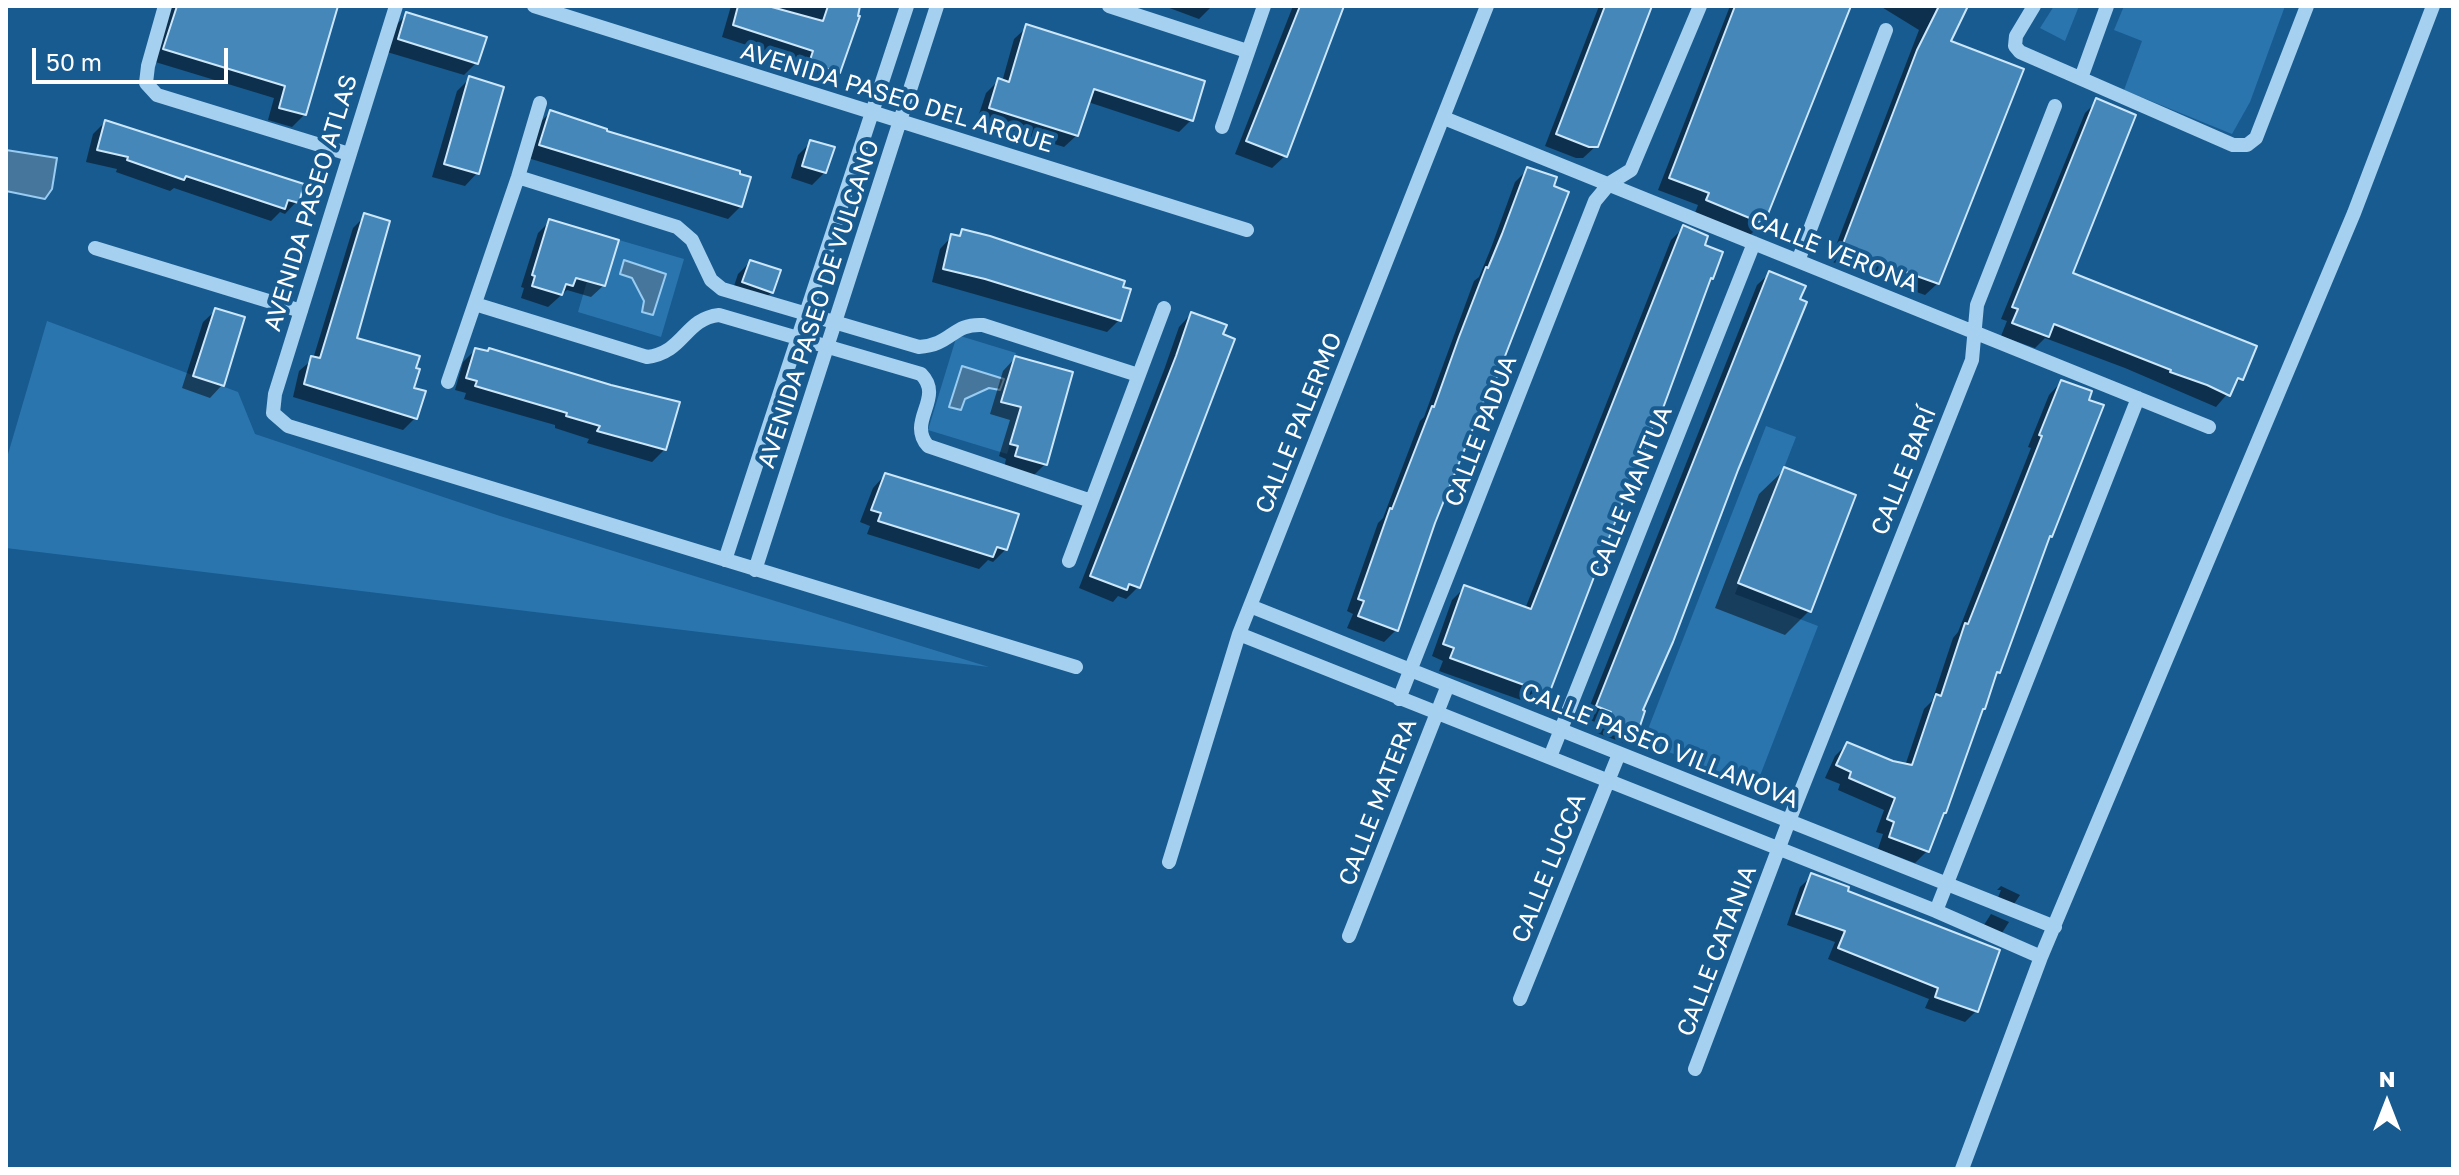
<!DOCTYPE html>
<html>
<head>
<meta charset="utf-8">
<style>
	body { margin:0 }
	#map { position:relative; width:2459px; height:1175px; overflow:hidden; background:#185b90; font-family:"Golos Text",sans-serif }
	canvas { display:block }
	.frame { position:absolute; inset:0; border:8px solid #fff; pointer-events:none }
	.north { position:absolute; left:2347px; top:1063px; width:80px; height:80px; -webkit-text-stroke:6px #185b90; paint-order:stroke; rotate:0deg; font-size:22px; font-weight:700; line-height:32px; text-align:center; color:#fff }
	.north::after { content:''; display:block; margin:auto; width:28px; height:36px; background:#fff; clip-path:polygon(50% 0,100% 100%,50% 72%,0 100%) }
	.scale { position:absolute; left:32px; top:48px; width:196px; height:36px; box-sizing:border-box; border:4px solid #fff; border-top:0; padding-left:10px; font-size:24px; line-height:28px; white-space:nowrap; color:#fff; -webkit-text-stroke:6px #185b90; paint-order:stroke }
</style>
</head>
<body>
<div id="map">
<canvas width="2459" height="1175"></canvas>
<div class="frame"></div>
<div class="north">N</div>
<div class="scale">50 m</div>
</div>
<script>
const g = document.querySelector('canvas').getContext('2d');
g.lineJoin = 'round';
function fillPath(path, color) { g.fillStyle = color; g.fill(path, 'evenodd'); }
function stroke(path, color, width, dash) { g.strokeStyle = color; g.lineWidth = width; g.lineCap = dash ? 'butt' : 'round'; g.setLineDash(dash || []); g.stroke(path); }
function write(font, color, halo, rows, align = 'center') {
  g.font = font + ' "Golos Text",sans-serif'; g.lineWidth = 8; g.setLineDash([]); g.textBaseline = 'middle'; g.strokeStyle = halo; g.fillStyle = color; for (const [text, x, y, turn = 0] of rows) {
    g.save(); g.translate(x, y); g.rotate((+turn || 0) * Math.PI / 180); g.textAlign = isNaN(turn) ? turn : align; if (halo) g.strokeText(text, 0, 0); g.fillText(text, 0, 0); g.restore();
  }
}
fillPath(new Path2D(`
	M 2054,6 L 2079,6 L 2065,41 L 2040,28 Z
	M 2124,6 L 2285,6 L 2250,102 L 2232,134 L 2124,90 L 2142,41 L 2114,30 Z
	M 619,240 L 684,259 L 661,337 L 578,312 L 587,281 L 605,285 Z
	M 47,321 L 238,392 L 255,434 L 500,516 L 989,667 L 6,548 L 6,461 Z
	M 957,335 L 1016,353 L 1001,401 L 1029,410 L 1019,416 L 1007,454 L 928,430 Z
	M 1766,426 L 1796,437 L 1735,594 L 1818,626 L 1756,786 L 1643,742 Z`), '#2b75ae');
const water = new Path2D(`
	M 6,150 L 57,158 L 52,189 L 45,199 L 6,191 Z
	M 624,260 L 666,274 L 653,315 L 642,312 L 644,301 L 632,278 L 620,274 Z
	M 962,366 L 1004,379 L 1000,390 L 989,388 L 965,399 L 961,410 L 949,407 Z`);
fillPath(water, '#47769c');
stroke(water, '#98ccf2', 2);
fillPath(new Path2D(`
	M 170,6 L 316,6 L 305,114 L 292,127 L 268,120 L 274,98 L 152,61 Z
	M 731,6 L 860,6 L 839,72 L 826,85 L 798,76 L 802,63 L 722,37 Z
	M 1164,6 L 1212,6 L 1199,19 Z
	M 1293,6 L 1342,6 L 1285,156 L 1272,168 L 1235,154 Z
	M 1599,6 L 1650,6 L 1596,146 L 1583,158 L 1576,158 L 1545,146 Z
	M 1730,6 L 1849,6 L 1762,223 L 1750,235 L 1695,213 L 1698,205 L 1658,190 Z
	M 1880,6 L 1966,6 L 1948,42 L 1938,283 L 1925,295 L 1830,261 L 1919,30 Z
	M 407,14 L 476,63 L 464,75 L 387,52 L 395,26 Z
	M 1027,27 L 1192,119 L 1179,132 L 1088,102 L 1077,135 L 1064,147 L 977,120 L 986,93 L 998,81 L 1002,82 L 1014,39 Z
	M 469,79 L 477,173 L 465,186 L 432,177 L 457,91 Z
	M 2097,101 L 2071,274 L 2241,378 L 2216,407 L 2125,368 L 2045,338 L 2035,348 L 2001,336 L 2007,321 L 2001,319 L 2085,113 Z
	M 551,112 L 604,133 L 741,206 L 728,219 L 528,158 L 538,124 Z
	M 105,122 L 297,201 L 285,214 L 280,212 L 271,221 L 174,188 L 170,191 L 116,172 L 117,169 L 86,162 L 93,134 Z
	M 811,142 L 825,172 L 812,185 L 791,178 L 798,155 Z
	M 1528,169 L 1396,630 L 1384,642 L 1347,628 L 1353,614 L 1347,611 L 1378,523 L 1383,518 L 1420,421 L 1424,417 L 1474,281 L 1479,277 L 1491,248 L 1515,182 Z
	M 365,216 L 354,339 L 411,389 L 415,418 L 403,430 L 293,397 L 299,371 L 313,359 L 353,228 Z
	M 550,221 L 604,285 L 591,297 L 567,290 L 548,307 L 521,298 L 524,288 L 521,287 L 538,233 Z
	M 1683,228 L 1702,247 L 1711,278 L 1707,282 L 1658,417 L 1651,424 L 1630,486 L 1624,492 L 1547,693 L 1535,705 L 1439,671 L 1443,661 L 1432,656 L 1452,600 L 1465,587 L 1525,609 L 1671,240 Z
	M 962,232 L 1119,320 L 1107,332 L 932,282 L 940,249 L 952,236 L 956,238 Z
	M 750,262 L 772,292 L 759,304 L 731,295 L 738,274 Z
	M 1770,273 L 1636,731 L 1624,743 L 1597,733 L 1600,724 L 1585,718 L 1757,285 Z
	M 216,310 L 243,318 L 222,385 L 210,398 L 182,388 L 203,322 Z
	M 1191,314 L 1138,587 L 1126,599 L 1118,596 L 1113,602 L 1079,588 L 1164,370 L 1179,327 Z
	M 475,350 L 665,449 L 652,462 L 587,443 L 589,439 L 555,428 L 555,425 L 464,399 L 466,393 L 455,390 L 463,362 Z
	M 1015,358 L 1045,464 L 1033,476 L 1004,468 L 1006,459 L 999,456 L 1010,420 L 990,414 L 1003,371 Z
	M 2061,382 L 2051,536 L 2046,540 L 1928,850 L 1915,863 L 1878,849 L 1883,834 L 1876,832 L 1884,810 L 1838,790 L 1840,784 L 1825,778 L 1835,756 L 1847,744 L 1905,766 L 1924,709 L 1932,701 L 1953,638 L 1958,632 L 2031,448 L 2028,447 L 2049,395 Z
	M 1784,470 L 1809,611 L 1785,635 L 1715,608 L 1759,494 Z
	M 885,475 L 1006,549 L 993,562 L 988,560 L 979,569 L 867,534 L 870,526 L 860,522 L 873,488 Z
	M 1812,876 L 1845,893 L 1976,1011 L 1965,1022 L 1925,1008 L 1929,999 L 1828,959 L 1835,942 L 1787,925 L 1800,887 Z
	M 2001,886 L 2020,895 L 2012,907 L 1997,900 L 2001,890 L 1997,890 Z
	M 1991,914 L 2009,922 L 2000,936 L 1982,928 Z`), '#0007');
const building = new Path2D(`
	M 177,6 L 338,6 L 306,115 L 279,108 L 285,86 L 163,49 Z
	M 738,6 L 768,6 L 823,21 L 828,6 L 860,6 L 858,16 L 860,16 L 840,73 L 809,63 L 813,51 L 733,25 Z
	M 1300,6 L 1344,6 L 1287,157 L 1246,141 Z
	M 1605,6 L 1652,6 L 1598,147 L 1589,147 L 1556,134 Z
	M 1735,6 L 1851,6 L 1764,224 L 1706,200 L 1709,193 L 1669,178 Z
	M 1939,6 L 1968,6 L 1951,41 L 2024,69 L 1939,284 L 1841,249 L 1917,50 Z
	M 406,12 L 487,37 L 478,64 L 398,39 Z
	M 1026,24 L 1205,81 L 1193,121 L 1094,89 L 1078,136 L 989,108 L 998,78 L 1009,82 Z
	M 469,76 L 504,87 L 479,174 L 444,164 Z
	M 2096,98 L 2136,115 L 2073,273 L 2257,346 L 2243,380 L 2238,378 L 2230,396 L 2207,385 L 2170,372 L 2171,370 L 2054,324 L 2049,337 L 2012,323 L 2018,309 L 2012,307 Z
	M 550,110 L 607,129 L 607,131 L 740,171 L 740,174 L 751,177 L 742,207 L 539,145 Z
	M 105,120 L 304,184 L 299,203 L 288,200 L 285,209 L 186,176 L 184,180 L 127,160 L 128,157 L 97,150 Z
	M 810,140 L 835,147 L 826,173 L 802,166 Z
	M 1527,167 L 1557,177 L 1554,186 L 1569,192 L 1493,387 L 1490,386 L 1435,523 L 1398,631 L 1358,616 L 1364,601 L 1358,599 L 1390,508 L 1392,509 L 1432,406 L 1434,407 L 1459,337 L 1486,267 L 1488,268 L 1502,234 Z
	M 364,213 L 390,221 L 357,338 L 420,356 L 416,368 L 420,369 L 414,388 L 426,391 L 417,419 L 304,384 L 311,356 L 320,358 Z
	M 549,219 L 619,240 L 605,286 L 576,278 L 573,286 L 566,284 L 562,295 L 532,286 L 535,276 L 532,275 Z
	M 1683,225 L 1708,236 L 1705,245 L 1723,252 L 1713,279 L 1711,278 L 1659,419 L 1656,417 L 1632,487 L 1629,486 L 1549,694 L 1450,658 L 1454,648 L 1443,644 L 1464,585 L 1531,609 Z
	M 962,229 L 990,236 L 1125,281 L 1123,287 L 1131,289 L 1121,321 L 985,279 L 943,269 L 951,234 L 960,236 Z
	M 750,260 L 781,270 L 773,293 L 742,282 Z
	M 1769,271 L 1806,286 L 1800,299 L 1807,302 L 1738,470 L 1673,642 L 1643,710 L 1645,711 L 1638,732 L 1608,721 L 1611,712 L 1596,706 Z
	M 215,308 L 245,317 L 224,386 L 193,376 Z
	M 1191,312 L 1227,325 L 1223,334 L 1235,339 L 1140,588 L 1129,584 L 1127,590 L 1090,576 L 1176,356 Z
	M 475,348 L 488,351 L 489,348 L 611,385 L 680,402 L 666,450 L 597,431 L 600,426 L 566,416 L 567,413 L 475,386 L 477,381 L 466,378 Z
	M 1015,356 L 1073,372 L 1047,465 L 1015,456 L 1018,446 L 1010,444 L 1021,407 L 1001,402 Z
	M 2061,380 L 2092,391 L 2089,400 L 2104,405 L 2052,537 L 2050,536 L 2000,673 L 1997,672 L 1985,709 L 1983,709 L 1946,813 L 1944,813 L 1929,852 L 1889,837 L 1894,822 L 1887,819 L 1895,798 L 1849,778 L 1851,772 L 1836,765 L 1847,742 L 1893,761 L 1912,765 L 1936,694 L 1941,696 L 1965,623 L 1968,624 L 2042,436 L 2039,435 Z
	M 1784,467 L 1856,495 L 1811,612 L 1738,583 Z
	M 885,473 L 1019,514 L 1007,550 L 997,547 L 993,557 L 878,521 L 881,513 L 871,510 Z
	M 1811,873 L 1849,887 L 1848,891 L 2000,950 L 1978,1012 L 1935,997 L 1938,988 L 1838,948 L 1845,931 L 1796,914 Z`);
fillPath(building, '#4587b9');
stroke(building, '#cce7fb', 2);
stroke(new Path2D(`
	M 165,6 L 148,66 L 146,83 L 157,95 L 349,154
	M 396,6 L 275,394 L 273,413 L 288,426 L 1076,667
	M 534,6 L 1247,230
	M 1109,6 L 1247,51
	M 2034,6 L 2016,36 L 2015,46 L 2020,52 L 2233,145 L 2247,145 L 2256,138 L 2307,6
	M 2081,78 L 2107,6
	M 1444,118 L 2209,427
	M 1222,127 L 1264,6
	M 518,177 L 677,227 L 692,240 L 711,280 L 722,289 L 919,347 C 952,345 952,323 983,325 L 1138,375
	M 95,248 L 301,311
	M 1798,261 L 1886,30
	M 475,304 L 647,357 C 685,352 684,319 719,315 L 921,374 C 945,398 906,421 928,446 L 1091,501
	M 448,382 L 518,177 L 540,103
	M 725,560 L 907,6
	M 1069,561 L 1164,308
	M 755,570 L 937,6
	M 1250,606 L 2055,927
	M 1239,634 L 1936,911 L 2041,957
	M 1399,699 L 1595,201 L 1610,183 L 1631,170 L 1700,6
	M 1550,757 L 1754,243
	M 1169,862 L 1239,634 L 1487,6
	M 1936,911 L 2138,398
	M 1349,936 L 1448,685
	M 1520,999 L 1619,754
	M 1695,1069 L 1789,821 L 1972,360 L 1977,305 L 2055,106
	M 1962,1169 L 2041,957 L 2354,213 L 2433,6`), '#a6d0ef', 14);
write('24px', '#fff', '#185b90', [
	["AVENIDA PASEO DEL ARQUE",897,98,17],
	["AVENIDA PASEO ATLAS",311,203,-73],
	["CALLE VERONA",1834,252,22],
	["AVENIDA PASEO DE VULCANO",819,304,-72],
	["CALLE PALERMO",1299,423,-68],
	["CALLE PADUA",1481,431,-69],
	["CALLE BARÍ",1904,471,-68],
	["CALLE MANTUA",1631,492,-68],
	["CALLE PASEO VILLANOVA",1660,746,22],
	["CALLE MATERA",1378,802,-69],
	["CALLE LUCCA",1549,868,-68],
	["CALLE CATANIA",1717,951,-69]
]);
</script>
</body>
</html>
